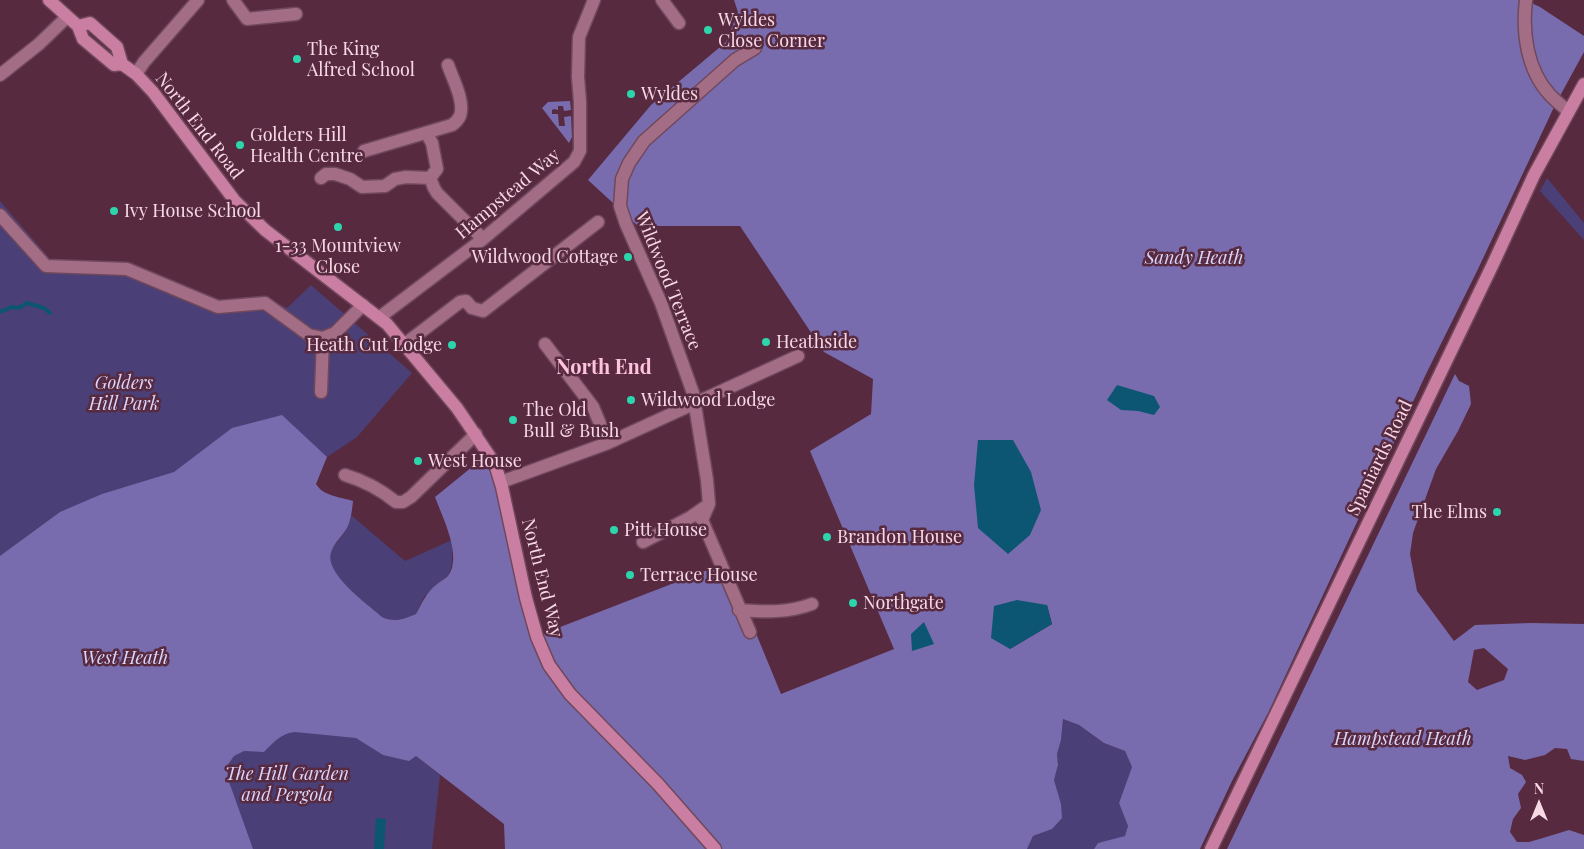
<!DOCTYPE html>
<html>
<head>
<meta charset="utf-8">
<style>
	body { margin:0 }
	#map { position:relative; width:1584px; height:849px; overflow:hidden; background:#582a40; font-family:"Playfair Display",serif }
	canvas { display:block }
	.north { position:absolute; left:1514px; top:779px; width:50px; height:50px; -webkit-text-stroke:4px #582a40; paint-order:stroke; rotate:0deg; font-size:14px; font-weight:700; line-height:20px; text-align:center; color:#f7d9e5 }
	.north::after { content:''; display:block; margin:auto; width:18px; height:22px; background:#f7d9e5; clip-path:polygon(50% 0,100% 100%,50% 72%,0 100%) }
</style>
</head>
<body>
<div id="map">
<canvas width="1584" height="849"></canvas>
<div class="north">N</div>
</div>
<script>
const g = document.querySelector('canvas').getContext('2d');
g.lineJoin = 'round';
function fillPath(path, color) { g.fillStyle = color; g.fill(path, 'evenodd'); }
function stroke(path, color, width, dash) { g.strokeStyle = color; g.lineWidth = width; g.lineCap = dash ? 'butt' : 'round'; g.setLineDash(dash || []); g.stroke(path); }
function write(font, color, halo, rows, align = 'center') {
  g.font = font + ' "Playfair Display",serif'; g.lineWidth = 5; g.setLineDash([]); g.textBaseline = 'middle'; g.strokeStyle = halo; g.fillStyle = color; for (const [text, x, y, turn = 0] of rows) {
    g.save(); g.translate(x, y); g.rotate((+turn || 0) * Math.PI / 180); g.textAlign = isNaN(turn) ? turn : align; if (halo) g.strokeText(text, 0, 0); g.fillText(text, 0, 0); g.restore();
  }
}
fillPath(new Path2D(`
	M 1547,178 L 1584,223 L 1584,240 L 1540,191 Z
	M 0,201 L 50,259 L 128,262 L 217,301 L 265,297 L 287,308 L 311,285 L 412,373 L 357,437 L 327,457 L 287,470 L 0,596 Z
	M 351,515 L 405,561 L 452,540 L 452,564 L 449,575 L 435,586 L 424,597 L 416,614 C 404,619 395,623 382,617 C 368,605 323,574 331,552 C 334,543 344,536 348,526 C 349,523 350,518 351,515 Z
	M 1063,719 L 1079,725 L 1104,743 L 1125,751 L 1132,767 L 1119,803 L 1128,826 L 1125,837 L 1098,843 L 1094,849 L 1027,849 L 1033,836 L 1052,829 L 1057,791 L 1054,780 L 1058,765 L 1057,754 L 1061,740 Z
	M 327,721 L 416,756 L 440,775 L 432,849 L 238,849 L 212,747 Z`), '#4a3f76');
fillPath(new Path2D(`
	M 734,0 L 1525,0 L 1540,7 L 1584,36 L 1584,52 L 1555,105 L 1478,269 L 1426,374 L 1268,713 L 1232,781 L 1200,849 L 1094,849 L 1098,843 L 1125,836 L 1128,826 L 1119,803 L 1132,767 L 1125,751 L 1104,743 L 1079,725 L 1063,719 L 1061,740 L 1057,754 L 1058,765 L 1054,780 L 1061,804 L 1062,818 L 1052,829 L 1033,836 L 1027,849 L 505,849 L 504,824 L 416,756 L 409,761 L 383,755 L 356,738 L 295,732 C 281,733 273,743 264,752 L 244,751 L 234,756 L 227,766 L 228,779 L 253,849 L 0,849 L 0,556 L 60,512 L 102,494 L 174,472 L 232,428 L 282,415 L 327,457 L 316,484 C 323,496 340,497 353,501 C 352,510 351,520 347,528 C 343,535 335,542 332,550 C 321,572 368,604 382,617 C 395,623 404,619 416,614 C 422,603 426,593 436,585 C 439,582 445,579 448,576 C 463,557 442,516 435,497 L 488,454 L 537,636 L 718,566 L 755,631 L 781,694 L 894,649 L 810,451 L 871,414 L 873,379 L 824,352 L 740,226 L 638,226 L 588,180 L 651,105 L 726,42 L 738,12 ZM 1047,605 L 1052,624 L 1010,649 Z
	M 570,101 L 571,110 L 564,111 L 563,106 L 558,106 L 558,110 L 554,109 L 552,110 L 552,114 L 558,114 L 559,126 L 565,126 L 564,117 L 571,116 L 572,137 L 569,143 L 542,108 L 548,102 Z
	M 1455,374 L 1459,381 L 1469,386 L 1471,404 L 1458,431 L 1436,469 L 1413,533 L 1410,554 L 1417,591 L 1454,641 L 1475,625 L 1530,623 L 1584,624 L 1584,761 L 1571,759 L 1567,749 L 1555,748 L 1545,755 L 1525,760 L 1508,756 L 1510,768 L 1522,775 L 1526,782 L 1518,794 L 1521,808 L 1513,819 L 1510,832 L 1517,842 L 1529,842 L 1543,838 L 1569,830 L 1584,835 L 1584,849 L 1227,849 ZM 1484,648 L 1508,669 L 1504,680 L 1477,690 L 1468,682 L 1474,650 Z`), '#786cae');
fillPath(new Path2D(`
	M 1117,385 L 1154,396 L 1160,407 L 1154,415 L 1138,411 L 1121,410 L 1107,400 Z
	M 978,440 L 1013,440 L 1031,472 L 1041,510 L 1030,535 L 1008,554 L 978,528 L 974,485 Z
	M 1017,600 L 1047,605 L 1052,624 L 1010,649 L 991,638 L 994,606 Z
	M 924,622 L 934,644 L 912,651 L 911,634 Z
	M 376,818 L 386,819 L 384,849 L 374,849 Z`), '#0d5673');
stroke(new Path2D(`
	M 0,312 L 12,307 L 19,308 L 27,303 L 44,308 L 50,313`), '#0d5673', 4);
const minor = new Path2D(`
	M 233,0 L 247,19 L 296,14
	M 662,0 L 679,23
	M 1526,0 C 1522,33 1527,70 1550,95 C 1556,101 1562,106 1568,111
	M 136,74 L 144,62 L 198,0
	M 0,75 L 39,44 L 67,17
	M 427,134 L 432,143 L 437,169 L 430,178
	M 364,151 L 452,125 C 455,123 458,120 460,116 C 465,101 453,80 448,65
	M 321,178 L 326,174 L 335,174 L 350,179 L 362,187 L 385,186 L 395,179 L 406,177 L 430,178 L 434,188 L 437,193 L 483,239
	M 0,215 L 46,266 L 127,269 L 218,307 L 265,303 L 309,335 L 323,338 L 335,333 L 363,305
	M 380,317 L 483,239 L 574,162 L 580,151 L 580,102 L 578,77 L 579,37 L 594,0
	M 405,344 L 460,302 L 466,301 L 472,308 L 483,311 L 598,222
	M 545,344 L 593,407 L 608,443
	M 321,392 L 323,338
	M 345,475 C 365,481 380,489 396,502 L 403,502 L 411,497 L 476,434
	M 501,482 L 608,443 L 798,356
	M 643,542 L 691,517 L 708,505
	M 739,610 C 764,612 788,613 812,604
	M 750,632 L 702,520 L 709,504 L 707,480 L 693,393 L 661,303 L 626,224 L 620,206 L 622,179 L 629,163 L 644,141 L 735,60 L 755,48`);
const major = new Path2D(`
	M 49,0 L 78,26 L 83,39 L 114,65 L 122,64
	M 78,26 L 90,23 L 117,47 L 122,64 L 136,74 L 153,92 L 235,201 L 265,230 L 387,324 L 457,408 L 495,464 L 502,487 L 526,598 L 537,637 L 549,665 L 570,694 L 658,784 L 715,849
	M 1211,849 L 1493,264 L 1534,175 L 1584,84`);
stroke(minor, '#70485c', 15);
stroke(major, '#70485c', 15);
stroke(minor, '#a26d85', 12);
stroke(major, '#ca7ea1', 12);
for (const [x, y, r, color] of [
	[708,30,5,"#2cd5ab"],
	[297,59,5,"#2cd5ab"],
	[631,94,5,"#2cd5ab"],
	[240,145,5,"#2cd5ab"],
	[114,211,5,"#2cd5ab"],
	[338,227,5,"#2cd5ab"],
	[628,257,5,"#2cd5ab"],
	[766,342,5,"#2cd5ab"],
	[452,345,5,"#2cd5ab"],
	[631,400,5,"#2cd5ab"],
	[513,420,5,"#2cd5ab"],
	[418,461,5,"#2cd5ab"],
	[1497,512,5,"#2cd5ab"],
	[614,530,5,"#2cd5ab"],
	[827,537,5,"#2cd5ab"],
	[630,575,5,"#2cd5ab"],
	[853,603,5,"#2cd5ab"]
]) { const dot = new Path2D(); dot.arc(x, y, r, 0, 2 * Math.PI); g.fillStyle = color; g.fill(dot); stroke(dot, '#582a40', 2); }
write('18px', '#f7d9e5', '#582a40', [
	["Wyldes",718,20],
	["Close Corner",718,41],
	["The King",307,49],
	["Alfred School",307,70],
	["Wyldes",641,94],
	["Golders Hill",250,135],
	["Health Centre",250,156],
	["Ivy House School",124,211],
	["1-33 Mountview",338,246,"center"],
	["Close",338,267,"center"],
	["Wildwood Cottage",618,257,"right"],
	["Heathside",776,342],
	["Heath Cut Lodge",442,345,"right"],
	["Wildwood Lodge",641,400],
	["The Old",523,410],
	["Bull & Bush",523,431],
	["West House",428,461],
	["The Elms",1487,512,"right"],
	["Pitt House",624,530],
	["Brandon House",837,537],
	["Terrace House",640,575],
	["Northgate",863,603]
], 'left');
write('18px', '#f7d9e5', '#582a40', [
	["North End Road",199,126,52],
	["Hampstead Way",508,194,-40],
	["Wildwood Terrace",668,281,68],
	["Spaniards Road",1380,458,-64],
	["North End Way",542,578,76]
]);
write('italic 18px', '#dad5fc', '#582a40', [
	["Sandy Heath",1194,258],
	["Golders",124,383],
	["Hill Park",124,404],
	["West Heath",125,658],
	["Hampstead Heath",1403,739],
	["The Hill Garden",287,774],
	["and Pergola",287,795]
]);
write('bold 20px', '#ffc4dd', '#582a40', [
	["North End",604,368]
]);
</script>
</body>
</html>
